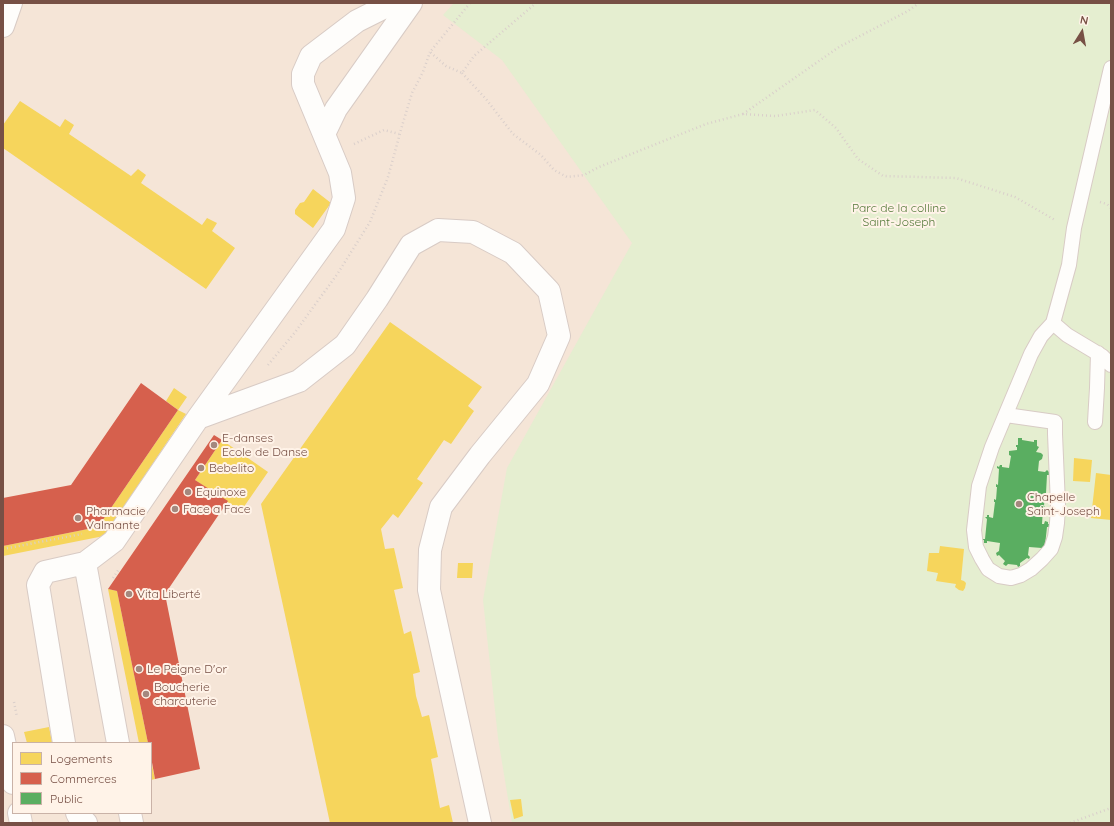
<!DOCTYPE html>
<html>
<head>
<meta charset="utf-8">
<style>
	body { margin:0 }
	#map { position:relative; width:1114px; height:826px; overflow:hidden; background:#f7efe7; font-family:Quicksand,sans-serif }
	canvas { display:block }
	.frame { position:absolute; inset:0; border:4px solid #775045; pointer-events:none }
	.legend { position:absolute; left:12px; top:742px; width:140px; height:72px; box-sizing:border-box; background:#fff3e8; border:1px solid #c9b2a7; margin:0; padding:5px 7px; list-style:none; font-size:12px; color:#775045 }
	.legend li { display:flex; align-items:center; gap:8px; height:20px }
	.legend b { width:20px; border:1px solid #c9b2a7 }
	.north { position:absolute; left:1062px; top:12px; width:40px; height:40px; -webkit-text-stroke:3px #fff3e8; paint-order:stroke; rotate:11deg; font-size:11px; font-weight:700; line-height:16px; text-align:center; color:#775045 }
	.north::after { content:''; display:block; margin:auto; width:14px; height:18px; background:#775045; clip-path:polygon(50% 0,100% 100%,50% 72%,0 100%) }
</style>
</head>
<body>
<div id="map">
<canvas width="1114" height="826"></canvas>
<div class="frame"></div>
<ul class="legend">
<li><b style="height:11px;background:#f6d55c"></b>Logements</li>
<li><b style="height:11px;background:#d6604d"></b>Commerces</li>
<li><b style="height:11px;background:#5aae61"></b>Public</li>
</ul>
<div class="north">N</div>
</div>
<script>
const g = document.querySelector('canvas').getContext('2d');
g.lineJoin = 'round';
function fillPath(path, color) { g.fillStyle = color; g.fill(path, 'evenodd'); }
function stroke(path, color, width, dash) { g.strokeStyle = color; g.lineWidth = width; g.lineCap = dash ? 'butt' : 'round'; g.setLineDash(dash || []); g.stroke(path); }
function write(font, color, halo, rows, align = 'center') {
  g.font = font + ' Quicksand,sans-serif'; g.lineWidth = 4; g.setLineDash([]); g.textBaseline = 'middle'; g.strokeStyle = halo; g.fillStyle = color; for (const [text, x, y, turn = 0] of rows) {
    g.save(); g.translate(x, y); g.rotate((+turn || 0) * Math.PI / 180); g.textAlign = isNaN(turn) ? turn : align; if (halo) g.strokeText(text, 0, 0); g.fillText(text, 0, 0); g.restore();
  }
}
fillPath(new Path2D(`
	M 3,3 L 1111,3 L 1111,823 L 3,823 ZM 13,743 L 151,743 L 151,813 L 13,813 Z`), '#f5e5d7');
fillPath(new Path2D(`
	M 454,3 L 1111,3 L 1111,823 L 761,823 L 735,820 L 730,823 L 512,823 L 498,738 L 483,600 L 507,468 L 632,243 L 502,60 L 443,15 Z`), '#e5eed0');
fillPath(new Path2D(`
	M 20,101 L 60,127 L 65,119 L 74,125 L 69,134 L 131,176 L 138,169 L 146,175 L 141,183 L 202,225 L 207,218 L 217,223 L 212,231 L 235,248 L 206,289 L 3,148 L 3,125 Z
	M 313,189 L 331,203 L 313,228 L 295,214 L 295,210 L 300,203 L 304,202 Z
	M 390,322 L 482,387 L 468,406 L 474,411 L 451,444 L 444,440 L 417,479 L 423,483 L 398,518 L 393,514 L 381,529 L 385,549 L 394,548 L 403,588 L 394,590 L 404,634 L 411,631 L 420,672 L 413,674 L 416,696 L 422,717 L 429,715 L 438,757 L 431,759 L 440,808 L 449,805 L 453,823 L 330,823 L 261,504 Z
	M 174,388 L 187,397 L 178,410 L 186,414 L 104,536 L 3,556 L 3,546 L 98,527 L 178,410 L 166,401 Z
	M 222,440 L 268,472 L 241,511 L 195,480 Z
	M 1074,458 L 1092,460 L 1090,482 L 1073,481 Z
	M 1096,473 L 1111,475 L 1111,520 L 1091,518 Z
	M 940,546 L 964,549 L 961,580 L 964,581 L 966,583 L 965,588 L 963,591 L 959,590 L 955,587 L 956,584 L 936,581 L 938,573 L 927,571 L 929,553 L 939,553 Z
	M 458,563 L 473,563 L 472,578 L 457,578 Z
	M 108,589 L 117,591 L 148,743 L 139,743 Z
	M 49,727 L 52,742 L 27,743 L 24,732 Z
	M 151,760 L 155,779 L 151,780 Z
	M 521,799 L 523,816 L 514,819 L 510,800 Z`), '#f6d55c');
fillPath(new Path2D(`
	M 141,383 L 178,410 L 98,527 L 3,546 L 3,498 L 71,485 Z
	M 214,435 L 222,440 L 195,480 L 228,501 L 165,594 L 200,769 L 155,779 L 151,757 L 151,743 L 148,743 L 117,591 L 108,589 Z`), '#d6604d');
fillPath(new Path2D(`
	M 1018,438 L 1022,438 L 1022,440 L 1034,442 L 1034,440 L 1037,440 L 1037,446 L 1039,447 L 1036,452 L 1041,453 L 1043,455 L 1042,459 L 1039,461 L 1038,471 L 1045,472 L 1047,470 L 1049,472 L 1050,475 L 1047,475 L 1046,493 L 1045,493 L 1044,506 L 1045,506 L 1045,509 L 1043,509 L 1042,524 L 1044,524 L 1045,521 L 1048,522 L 1048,524 L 1049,524 L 1049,527 L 1047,527 L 1045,545 L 1042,550 L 1042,548 L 1029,547 L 1028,555 L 1030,557 L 1029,559 L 1027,558 L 1020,563 L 1020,566 L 1018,567 L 1017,565 L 1008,564 L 1006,566 L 1003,564 L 1005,561 L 999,555 L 997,556 L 996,553 L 999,551 L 1000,543 L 987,541 L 987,543 L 984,543 L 984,540 L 982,540 L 982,539 L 985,539 L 987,519 L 985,517 L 987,517 L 987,515 L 989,515 L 989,517 L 993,518 L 995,502 L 994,502 L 994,499 L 996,500 L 997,487 L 996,487 L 996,484 L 998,485 L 999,469 L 997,468 L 997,466 L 999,467 L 1000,465 L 1002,465 L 1002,467 L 1009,468 L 1011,456 L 1009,455 L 1009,451 L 1017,450 L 1017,447 L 1016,447 L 1016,445 L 1018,445 Z`), '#5aae61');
const lane = new Path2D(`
	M 1053,323 L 1067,335 L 1102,356 L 1111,365
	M 1006,415 L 1055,422 L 1055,434 L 1058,505 L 1057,523 L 1055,537 L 1051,549 L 1042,559 L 1031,569 L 1021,575 L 1011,578 L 999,576 L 988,569 L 982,559 L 976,547 L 974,530 L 979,486 L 992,447 L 1031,354 L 1041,336 L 1053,323 L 1069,265 L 1074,228 L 1111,68
	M 1095,422 L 1097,388 L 1098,353`);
const street = new Path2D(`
	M 3,26 L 11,3
	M 324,134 L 336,109 L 411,3
	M 198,418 L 299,381 L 345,345 L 377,299 L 411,245 L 438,230 L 473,232 L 513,253 L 549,291 L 559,336 L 538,384 L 480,455 L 441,507 L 430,550 L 429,590 L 480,823
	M 85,563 L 118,743
	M 3,736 L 13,783
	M 64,743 L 38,585 L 45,572 L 85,563 L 114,541 L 198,418 L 334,229 L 344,198 L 340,173 L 303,84 L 303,74 L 311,56 L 357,21 L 393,3
	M 19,813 L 21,823
	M 77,813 L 78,815 L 86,823
	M 130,813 L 132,823`);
stroke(lane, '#d8cbc5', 16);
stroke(street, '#d8cbc5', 24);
stroke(new Path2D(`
	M 470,3 L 430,52 L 446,66 L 462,73 L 474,56 L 536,3
	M 462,73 L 486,99 L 513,134 L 541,155 L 554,170 L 567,177 L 584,175 L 599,167 L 706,124 L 743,114 L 776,116 L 815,110 L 836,128 L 858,159 L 883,176 L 956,178 L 1015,197 L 1055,220
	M 743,114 L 839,47 L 908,11 L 919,3
	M 354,144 L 384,130 L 399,134
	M 1100,202 L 1107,204 L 1111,208
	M 268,365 L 296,331 L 338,273 L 370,222 L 388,177 L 402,126 L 412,93 L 423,72 L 430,52
	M 3,549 L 82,534
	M 113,578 L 119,569
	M 14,702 L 17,717
	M 1070,823 L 1111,808`), '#dacfcb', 2.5, [1, 3]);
stroke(lane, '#fefdfb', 14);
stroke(street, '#fefdfb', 22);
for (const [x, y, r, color] of [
	[214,445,4,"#a4887e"],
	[201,468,4,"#a4887e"],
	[188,492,4,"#a4887e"],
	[1019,504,4,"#a4887e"],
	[175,509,4,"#a4887e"],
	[78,518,4,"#a4887e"],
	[129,594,4,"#a4887e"],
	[139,669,4,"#a4887e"],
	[146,694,4,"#a4887e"]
]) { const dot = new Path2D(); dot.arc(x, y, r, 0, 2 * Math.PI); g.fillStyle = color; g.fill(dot); stroke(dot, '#fff3e8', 1.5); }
write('12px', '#547939', '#fff3e8', [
	["Parc de la colline",899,208],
	["Saint-Joseph",899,222]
]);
write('12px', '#775045', '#fff3e8', [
	["E-danses",222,438],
	["Ecole de Danse",222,452],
	["Bebelito",209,468],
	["Equinoxe",196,492],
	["Chapelle",1027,497],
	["Saint-Joseph",1027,511],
	["Face a Face",183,509],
	["Pharmacie",86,511],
	["Valmante",86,525],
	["Vita Liberté",137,594],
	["Le Peigne D'or",147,669],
	["Boucherie",154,687],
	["charcuterie",154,701]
], 'left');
</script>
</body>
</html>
